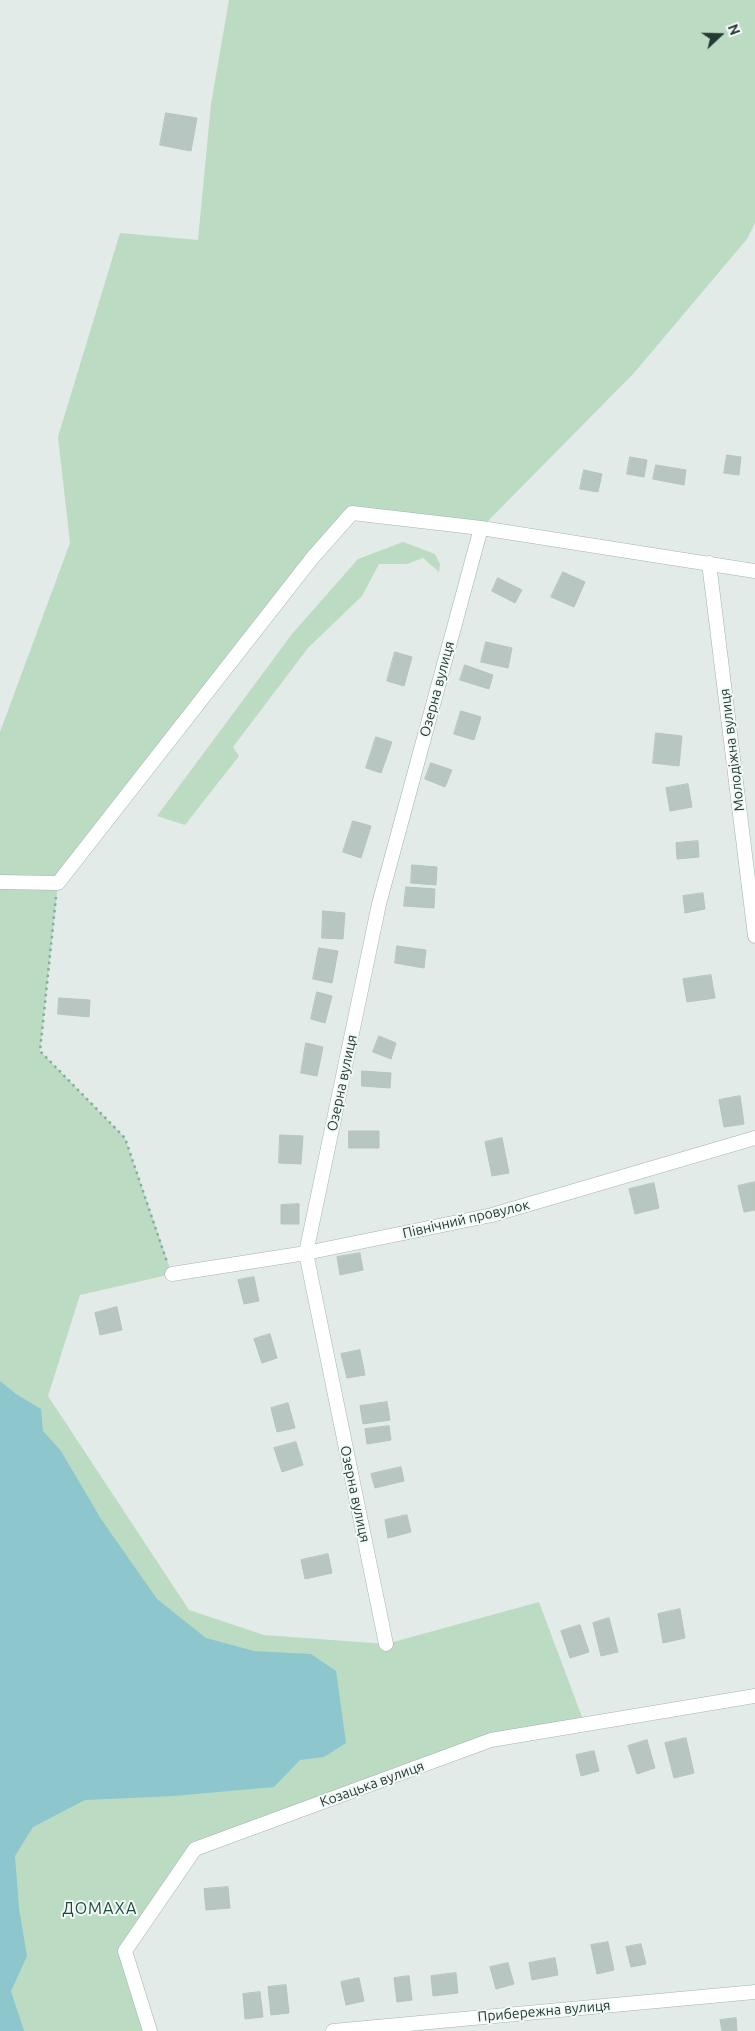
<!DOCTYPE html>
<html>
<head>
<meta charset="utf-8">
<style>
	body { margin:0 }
	#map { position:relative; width:755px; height:2031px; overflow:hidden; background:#e2ebe7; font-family:Ubuntu,sans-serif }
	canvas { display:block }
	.north { position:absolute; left:695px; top:10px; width:50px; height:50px; -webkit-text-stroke:4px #f2f8f5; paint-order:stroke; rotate:69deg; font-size:14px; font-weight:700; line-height:20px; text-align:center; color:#233b34 }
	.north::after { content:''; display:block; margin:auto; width:18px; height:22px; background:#233b34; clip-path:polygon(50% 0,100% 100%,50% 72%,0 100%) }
</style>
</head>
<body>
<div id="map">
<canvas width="755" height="2031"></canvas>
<div class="north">N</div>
</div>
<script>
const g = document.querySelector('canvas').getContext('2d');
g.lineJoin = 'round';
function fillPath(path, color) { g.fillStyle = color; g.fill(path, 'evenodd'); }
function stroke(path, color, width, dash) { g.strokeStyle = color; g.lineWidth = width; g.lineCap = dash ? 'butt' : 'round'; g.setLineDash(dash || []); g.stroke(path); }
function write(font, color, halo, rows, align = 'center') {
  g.font = font + ' Ubuntu,sans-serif'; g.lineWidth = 4; g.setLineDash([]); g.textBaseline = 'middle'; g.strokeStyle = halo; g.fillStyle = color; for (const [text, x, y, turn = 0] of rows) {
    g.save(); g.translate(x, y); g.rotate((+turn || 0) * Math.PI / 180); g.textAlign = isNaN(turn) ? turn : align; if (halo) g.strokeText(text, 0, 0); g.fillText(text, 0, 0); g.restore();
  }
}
fillPath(new Path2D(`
	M 229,0 L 755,0 L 755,223 L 747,239 L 634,373 L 481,528 L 352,513 L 58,883 L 40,1051 L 125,1138 L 172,1274 L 80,1295 L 48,1396 L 189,1610 L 264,1635 L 386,1644 L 539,1602 L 585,1725 L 491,1740 L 195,1849 L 125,1951 L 150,2031 L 0,2031 L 0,732 L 70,543 L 58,437 L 120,233 L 198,240 L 211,104 Z
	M 403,542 L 435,554 L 440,564 L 439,572 L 423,558 L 407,564 L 379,564 L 362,596 L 308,648 L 233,747 L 239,756 L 185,825 L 157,816 L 292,634 L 358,559 Z`), '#bcdbc3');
fillPath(new Path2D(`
	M 0,1381 L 16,1394 L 41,1409 L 43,1431 L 61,1451 L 101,1519 L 157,1599 L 206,1638 L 254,1651 L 311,1654 L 336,1671 L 346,1743 L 324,1757 L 300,1760 L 274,1787 L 174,1796 L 85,1800 L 33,1827 L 15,1856 L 19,1908 L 27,1956 L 11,1991 L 24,2031 L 0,2031 Z`), '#8dc6cd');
const building = new Path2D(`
	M 166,113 L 197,118 L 191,151 L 160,145 Z
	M 727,455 L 741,457 L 739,475 L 724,473 Z
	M 630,457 L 647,460 L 644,477 L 627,474 Z
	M 656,465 L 686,470 L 684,485 L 653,479 Z
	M 584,470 L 602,474 L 598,492 L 580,489 Z
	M 563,572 L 585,582 L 574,607 L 551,597 Z
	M 498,578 L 522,590 L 515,603 L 492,591 Z
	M 486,642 L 512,648 L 508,668 L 481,662 Z
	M 395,652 L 412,657 L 404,686 L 387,681 Z
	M 465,665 L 493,675 L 489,689 L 460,680 Z
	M 461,711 L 481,717 L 474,740 L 454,734 Z
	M 656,733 L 682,736 L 679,766 L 653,763 Z
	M 376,737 L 392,742 L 381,773 L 366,768 Z
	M 431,763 L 452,770 L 445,787 L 425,779 Z
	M 688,784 L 692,807 L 670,811 L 666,788 Z
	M 353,821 L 371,826 L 361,858 L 343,852 Z
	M 698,841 L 699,857 L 677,859 L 676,843 Z
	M 412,865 L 437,867 L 436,885 L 411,883 Z
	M 406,887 L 435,889 L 434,908 L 404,906 Z
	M 703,893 L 705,909 L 685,913 L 683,896 Z
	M 323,911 L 345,913 L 343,939 L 322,938 Z
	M 397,946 L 426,950 L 424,968 L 395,963 Z
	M 319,948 L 338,951 L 332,983 L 313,979 Z
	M 711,975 L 715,998 L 687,1002 L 683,979 Z
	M 317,992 L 332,996 L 325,1023 L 311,1019 Z
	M 59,998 L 90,1000 L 89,1017 L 58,1014 Z
	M 379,1036 L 396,1043 L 391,1059 L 373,1052 Z
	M 306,1043 L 323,1047 L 317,1076 L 301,1073 Z
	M 362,1071 L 391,1073 L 390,1088 L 362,1086 Z
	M 740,1096 L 744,1124 L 724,1127 L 719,1100 Z
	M 349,1131 L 379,1131 L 379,1148 L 349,1148 Z
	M 280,1135 L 303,1136 L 301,1164 L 279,1163 Z
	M 502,1138 L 509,1173 L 492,1176 L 485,1142 Z
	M 755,1182 L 755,1210 L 744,1212 L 738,1186 Z
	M 654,1183 L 659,1208 L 635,1214 L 629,1189 Z
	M 299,1204 L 299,1224 L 281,1224 L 281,1205 Z
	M 360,1253 L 363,1270 L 340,1275 L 337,1257 Z
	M 254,1277 L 259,1301 L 244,1304 L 238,1280 Z
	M 117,1307 L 122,1330 L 100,1335 L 95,1313 Z
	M 270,1334 L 277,1358 L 262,1363 L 254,1339 Z
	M 360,1350 L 365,1375 L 347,1378 L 341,1354 Z
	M 387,1402 L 390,1420 L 363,1424 L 360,1406 Z
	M 288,1403 L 295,1428 L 277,1432 L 271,1408 Z
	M 389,1426 L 391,1440 L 367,1444 L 365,1429 Z
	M 296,1442 L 303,1465 L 282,1472 L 274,1448 Z
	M 401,1467 L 404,1481 L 375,1488 L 371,1474 Z
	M 407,1515 L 411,1532 L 388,1538 L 385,1520 Z
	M 328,1554 L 332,1573 L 305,1579 L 301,1560 Z
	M 680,1609 L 685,1638 L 663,1643 L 658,1614 Z
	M 609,1618 L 618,1652 L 601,1656 L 593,1623 Z
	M 580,1625 L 589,1652 L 570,1658 L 561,1631 Z
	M 686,1738 L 694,1773 L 674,1778 L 665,1743 Z
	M 647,1740 L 655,1768 L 637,1774 L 628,1746 Z
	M 594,1751 L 599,1771 L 581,1776 L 576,1755 Z
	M 228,1887 L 230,1908 L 206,1910 L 204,1889 Z
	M 608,1942 L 614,1970 L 597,1974 L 591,1945 Z
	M 641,1944 L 646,1964 L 631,1967 L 626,1947 Z
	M 555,1958 L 558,1975 L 532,1980 L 529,1963 Z
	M 508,1963 L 514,1984 L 496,1989 L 490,1967 Z
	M 456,1973 L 458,1993 L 433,1996 L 431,1976 Z
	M 409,1976 L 412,2000 L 397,2002 L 394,1978 Z
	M 359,1978 L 364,2001 L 346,2005 L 341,1982 Z
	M 286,1985 L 289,2013 L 271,2015 L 268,1987 Z
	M 260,1992 L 263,2017 L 245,2019 L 243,1994 Z
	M 736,2018 L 737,2031 L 722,2031 L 720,2020 Z`);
fillPath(building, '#b7c6c0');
stroke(building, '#b5c4bd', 1);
const minor = new Path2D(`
	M 709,563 L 755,936
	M 0,882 L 58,883 L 313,557 L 352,513 L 481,528 L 755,571
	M 172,1274 L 306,1253 L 492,1215 L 755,1138
	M 386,1644 L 306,1253 L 379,904 L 481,528
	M 150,2031 L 125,1951 L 195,1849 L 491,1740 L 755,1696
	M 333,2031 L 755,1992`);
stroke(minor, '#a5b3ae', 15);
stroke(new Path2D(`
	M 56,897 L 40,1051 L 125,1138 L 167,1262`), '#84ad9f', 2.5, [2.5, 4]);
stroke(minor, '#fff', 14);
write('14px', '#233b34', '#f2f8f5', [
	["Озерна вулиця",437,689,-75],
	["Молодіжна вулиця",732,750,-97],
	["Озерна вулиця",342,1083,-78],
	["Північний провулок",466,1219,-13],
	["Озерна вулиця",355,1494,78],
	["Козацька вулиця",372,1784,-20],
	["Прибережна вулиця",544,2011,-5]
]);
g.letterSpacing = '1px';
write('16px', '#204c40', '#f2f8f5', [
	["ДОМАХА",100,1909]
]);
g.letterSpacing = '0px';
</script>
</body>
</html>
